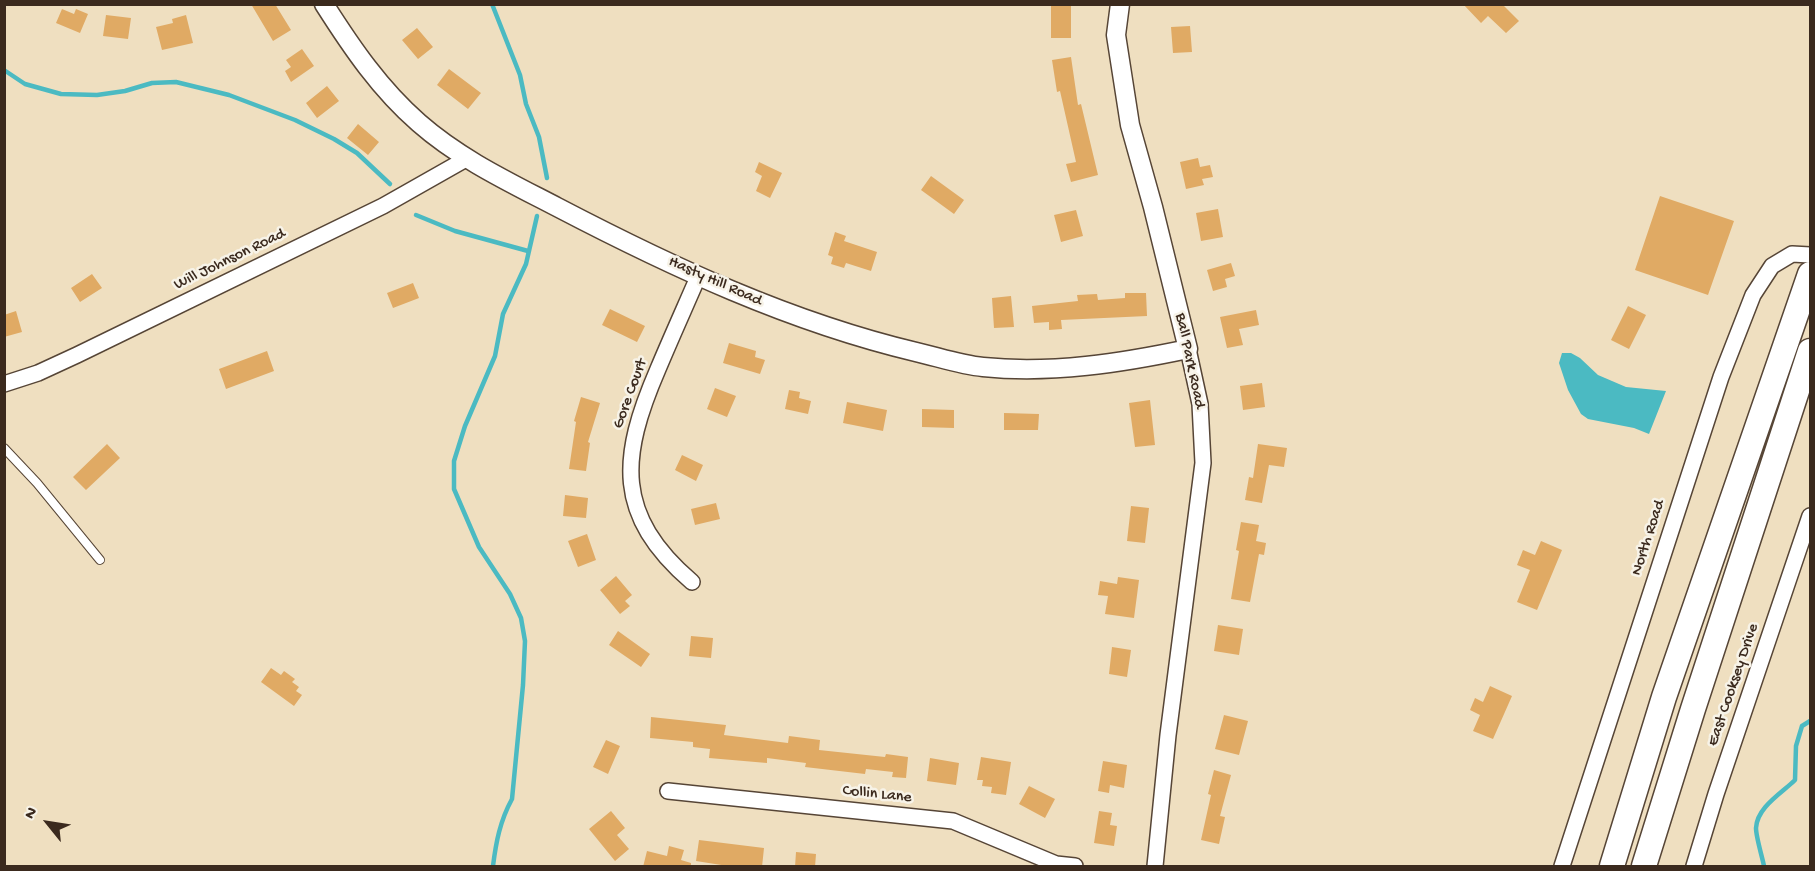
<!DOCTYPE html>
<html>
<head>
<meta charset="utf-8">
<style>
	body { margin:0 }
	#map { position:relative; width:1815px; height:871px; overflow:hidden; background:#efdfc0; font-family:"Gochi Hand",sans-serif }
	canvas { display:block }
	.frame { position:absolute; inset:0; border:6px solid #3b2a1e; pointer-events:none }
	.north { position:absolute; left:18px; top:793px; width:60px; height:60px; -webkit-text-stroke:4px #f7f3e8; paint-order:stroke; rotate:300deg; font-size:16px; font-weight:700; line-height:24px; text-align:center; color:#3b2a1e }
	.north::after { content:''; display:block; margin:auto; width:21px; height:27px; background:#3b2a1e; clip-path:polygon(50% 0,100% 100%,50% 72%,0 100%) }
</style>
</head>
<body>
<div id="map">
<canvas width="1815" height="871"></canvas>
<div class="frame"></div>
<div class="north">N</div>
</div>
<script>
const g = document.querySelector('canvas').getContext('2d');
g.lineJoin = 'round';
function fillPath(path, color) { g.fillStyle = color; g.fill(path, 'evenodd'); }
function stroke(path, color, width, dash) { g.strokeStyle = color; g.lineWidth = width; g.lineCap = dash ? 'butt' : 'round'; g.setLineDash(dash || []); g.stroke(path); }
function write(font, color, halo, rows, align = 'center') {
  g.font = font + ' "Gochi Hand",sans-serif'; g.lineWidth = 5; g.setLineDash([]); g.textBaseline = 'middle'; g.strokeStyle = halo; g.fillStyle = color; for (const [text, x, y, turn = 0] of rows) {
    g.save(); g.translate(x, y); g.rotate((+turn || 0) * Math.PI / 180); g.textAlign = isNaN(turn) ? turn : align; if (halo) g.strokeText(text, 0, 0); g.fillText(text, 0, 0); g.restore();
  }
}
fillPath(new Path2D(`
	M 1562,353 L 1571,353 L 1580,358 L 1598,375 L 1626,387 L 1666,391 L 1649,434 L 1634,428 L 1588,419 L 1581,414 L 1568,390 L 1559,363 Z`), '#4bbac2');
stroke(new Path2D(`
	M 492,4 L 520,75 L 526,104 L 539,137 L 547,178
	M 4,70 L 25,84 L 61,94 L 97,95 L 125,91 L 152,83 L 176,82 L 229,95 L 295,120 L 334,139 L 357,153 L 390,184
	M 416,215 L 455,231 L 528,251
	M 493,866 C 496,842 500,821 512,799 L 523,685 L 525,641 L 521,618 L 510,594 L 479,547 L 454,489 L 454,461 L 465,426 L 495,356 L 503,314 L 526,264 L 537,216
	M 1764,866 C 1762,856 1756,837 1756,828 C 1757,807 1782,793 1795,780 L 1796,746 L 1802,726 L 1810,721`), '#4bbac2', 4.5);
fillPath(new Path2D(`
	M 251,4 L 275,4 L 291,30 L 273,41 Z
	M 1051,4 L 1071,4 L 1071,38 L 1051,38 Z
	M 1463,4 L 1502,4 L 1519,21 L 1506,33 L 1488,16 L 1481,23 Z
	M 62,9 L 74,14 L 76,9 L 88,14 L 80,33 L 56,23 Z
	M 106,15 L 131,18 L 128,39 L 103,36 Z
	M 186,15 L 193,43 L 162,50 L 156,27 L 173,23 L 172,19 Z
	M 1190,26 L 1192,52 L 1173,53 L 1171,27 Z
	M 417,28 L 433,47 L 418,59 L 402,40 Z
	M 302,49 L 314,66 L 291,82 L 285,71 L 291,67 L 286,60 Z
	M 1071,57 L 1078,105 L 1081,104 L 1098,175 L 1071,182 L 1066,164 L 1076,162 L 1060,91 L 1057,92 L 1052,60 Z
	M 449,69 L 481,93 L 468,109 L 437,85 Z
	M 327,86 L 339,101 L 317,118 L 306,103 Z
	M 358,124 L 379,142 L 368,155 L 347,138 Z
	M 1198,158 L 1200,167 L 1210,165 L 1213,177 L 1202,179 L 1204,185 L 1186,189 L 1180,162 Z
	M 759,162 L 782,173 L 770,198 L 756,191 L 762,176 L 755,172 Z
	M 931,176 L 964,200 L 954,214 L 921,190 Z
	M 1660,196 L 1734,221 L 1708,295 L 1635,270 Z
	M 1218,209 L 1223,237 L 1201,241 L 1196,213 Z
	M 1076,210 L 1083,236 L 1061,242 L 1054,215 Z
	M 835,232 L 846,236 L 844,241 L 877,252 L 871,271 L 846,263 L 844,268 L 831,264 L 833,257 L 828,255 Z
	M 1231,263 L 1235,276 L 1225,279 L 1227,287 L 1213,291 L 1207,270 Z
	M 92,274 L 102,288 L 80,302 L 71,288 Z
	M 413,283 L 419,298 L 393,308 L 387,293 Z
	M 1125,293 L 1146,293 L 1147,316 L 1061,320 L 1062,329 L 1049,330 L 1049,322 L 1034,323 L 1032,306 L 1078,301 L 1077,295 L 1097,294 L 1098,300 L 1125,298 Z
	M 1011,296 L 1014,327 L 994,328 L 992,298 Z
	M 1628,306 L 1646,315 L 1629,349 L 1611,340 Z
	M 610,309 L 645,326 L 637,342 L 602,325 Z
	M 1256,310 L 1259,325 L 1239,329 L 1243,345 L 1227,348 L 1220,317 Z
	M 16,311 L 22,332 L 4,337 L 4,315 Z
	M 729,343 L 756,351 L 755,357 L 765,360 L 760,374 L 723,363 Z
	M 267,351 L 274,371 L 226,389 L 219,369 Z
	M 1262,383 L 1265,407 L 1243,410 L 1240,386 Z
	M 715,388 L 736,396 L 727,417 L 707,409 Z
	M 789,390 L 800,392 L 799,398 L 811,401 L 808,414 L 785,409 Z
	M 581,397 L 600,403 L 588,442 L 590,443 L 586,471 L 569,469 L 576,422 L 574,421 Z
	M 1150,400 L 1155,445 L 1135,447 L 1129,403 Z
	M 847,402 L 887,410 L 883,431 L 843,423 Z
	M 922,409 L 954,410 L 954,428 L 922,427 Z
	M 1004,413 L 1039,414 L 1038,430 L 1004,430 Z
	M 107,444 L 120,458 L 86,490 L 73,477 Z
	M 1258,444 L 1287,448 L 1284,467 L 1269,465 L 1262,503 L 1245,500 L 1249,477 L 1253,478 Z
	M 682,455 L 703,465 L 696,481 L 675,470 Z
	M 565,495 L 588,498 L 586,518 L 563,516 Z
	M 716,503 L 720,519 L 695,525 L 691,509 Z
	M 1131,506 L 1149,508 L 1145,543 L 1127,541 Z
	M 1241,522 L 1259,525 L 1256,541 L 1266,543 L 1264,555 L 1259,554 L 1250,602 L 1231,599 L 1239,551 L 1236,550 Z
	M 587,534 L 596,560 L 578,567 L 568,541 Z
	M 1541,541 L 1562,550 L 1537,610 L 1517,602 L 1530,570 L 1517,565 L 1523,550 L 1535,555 Z
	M 616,576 L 632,595 L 625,601 L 630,606 L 620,614 L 600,590 Z
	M 1118,577 L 1139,580 L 1134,618 L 1105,614 L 1108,596 L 1098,595 L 1100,581 L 1117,584 Z
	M 1218,625 L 1243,629 L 1239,655 L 1214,651 Z
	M 618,631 L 650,654 L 641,667 L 609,645 Z
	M 691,636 L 713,638 L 711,658 L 689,656 Z
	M 1112,647 L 1131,650 L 1127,677 L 1109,674 Z
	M 271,668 L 281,675 L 284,671 L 295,679 L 292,682 L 299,687 L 296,691 L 302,695 L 294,706 L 261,682 Z
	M 1490,686 L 1512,696 L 1493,739 L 1473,731 L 1480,715 L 1470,710 L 1475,698 L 1483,702 Z
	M 1224,715 L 1248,721 L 1239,755 L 1215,749 Z
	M 651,717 L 726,725 L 724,735 L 788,743 L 789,736 L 820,740 L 819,750 L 885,757 L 886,754 L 908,757 L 906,778 L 892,777 L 893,772 L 866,769 L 865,774 L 805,767 L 806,763 L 767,758 L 767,763 L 709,758 L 710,749 L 693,747 L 693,742 L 650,738 Z
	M 606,740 L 620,746 L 608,774 L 593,767 Z
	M 981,757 L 1011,762 L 1006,795 L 991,793 L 992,787 L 982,786 L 983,780 L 977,780 Z
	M 930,758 L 959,763 L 956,785 L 927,781 Z
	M 1103,761 L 1127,765 L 1124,788 L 1110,785 L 1109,793 L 1098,791 Z
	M 1214,770 L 1231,775 L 1220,816 L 1225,817 L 1219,844 L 1201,840 L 1211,795 L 1208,794 Z
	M 1029,786 L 1055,799 L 1045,818 L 1019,804 Z
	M 611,811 L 625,828 L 617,835 L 629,849 L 615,861 L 589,829 Z
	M 1099,811 L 1112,813 L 1110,825 L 1117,826 L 1114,846 L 1094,843 Z
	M 699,840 L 764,848 L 762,867 L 734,867 L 696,861 Z
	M 669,846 L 684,850 L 681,860 L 691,863 L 691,867 L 643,867 L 647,851 L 667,856 Z
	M 796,852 L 816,854 L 815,867 L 795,867 Z`), '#e0aa64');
const service = new Path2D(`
	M 4,448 L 37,483 L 100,560`);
const minor = new Path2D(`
	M 4,384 L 38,373 L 77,355 L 383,206 L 466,159
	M 692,582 C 614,515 620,457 658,369 C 671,338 685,307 698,277
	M 668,791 L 953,821 L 1056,864 L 1075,866
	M 1155,866 L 1168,735 L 1203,463 L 1200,404 L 1188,349
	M 1562,866 L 1721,377 L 1753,295 L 1772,266 L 1792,254 L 1810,255
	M 1694,866 L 1716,794 L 1810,516`);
const tertiary = new Path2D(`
	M 324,4 C 352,48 380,89 419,123 C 460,159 509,182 557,207 C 672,267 790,322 916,352 C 938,357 961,365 983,367 C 1051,374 1122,363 1188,349 L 1153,207 L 1130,125 L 1116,35 L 1120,4`);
const trunk = new Path2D(`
	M 1612,866 L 1664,697 L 1810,274
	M 1644,866 L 1693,709 L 1810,351`);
stroke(service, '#564536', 10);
stroke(minor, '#564536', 18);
stroke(tertiary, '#564536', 21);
stroke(trunk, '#564536', 27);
stroke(service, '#fff', 8);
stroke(minor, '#fff', 15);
stroke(tertiary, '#fff', 18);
stroke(trunk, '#fff', 24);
write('16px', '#3b2a1e', '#f7f3e8', [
	["Will Johnson Road",230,260,-26],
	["Hasty Hill Road",715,282,24],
	["Ball Park Road",1189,361,78],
	["Gore Court",631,394,-70],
	["North Road",1649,538,-72],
	["East Cooksey Drive",1734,685,-71],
	["Collin Lane",877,795,6]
]);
</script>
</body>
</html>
